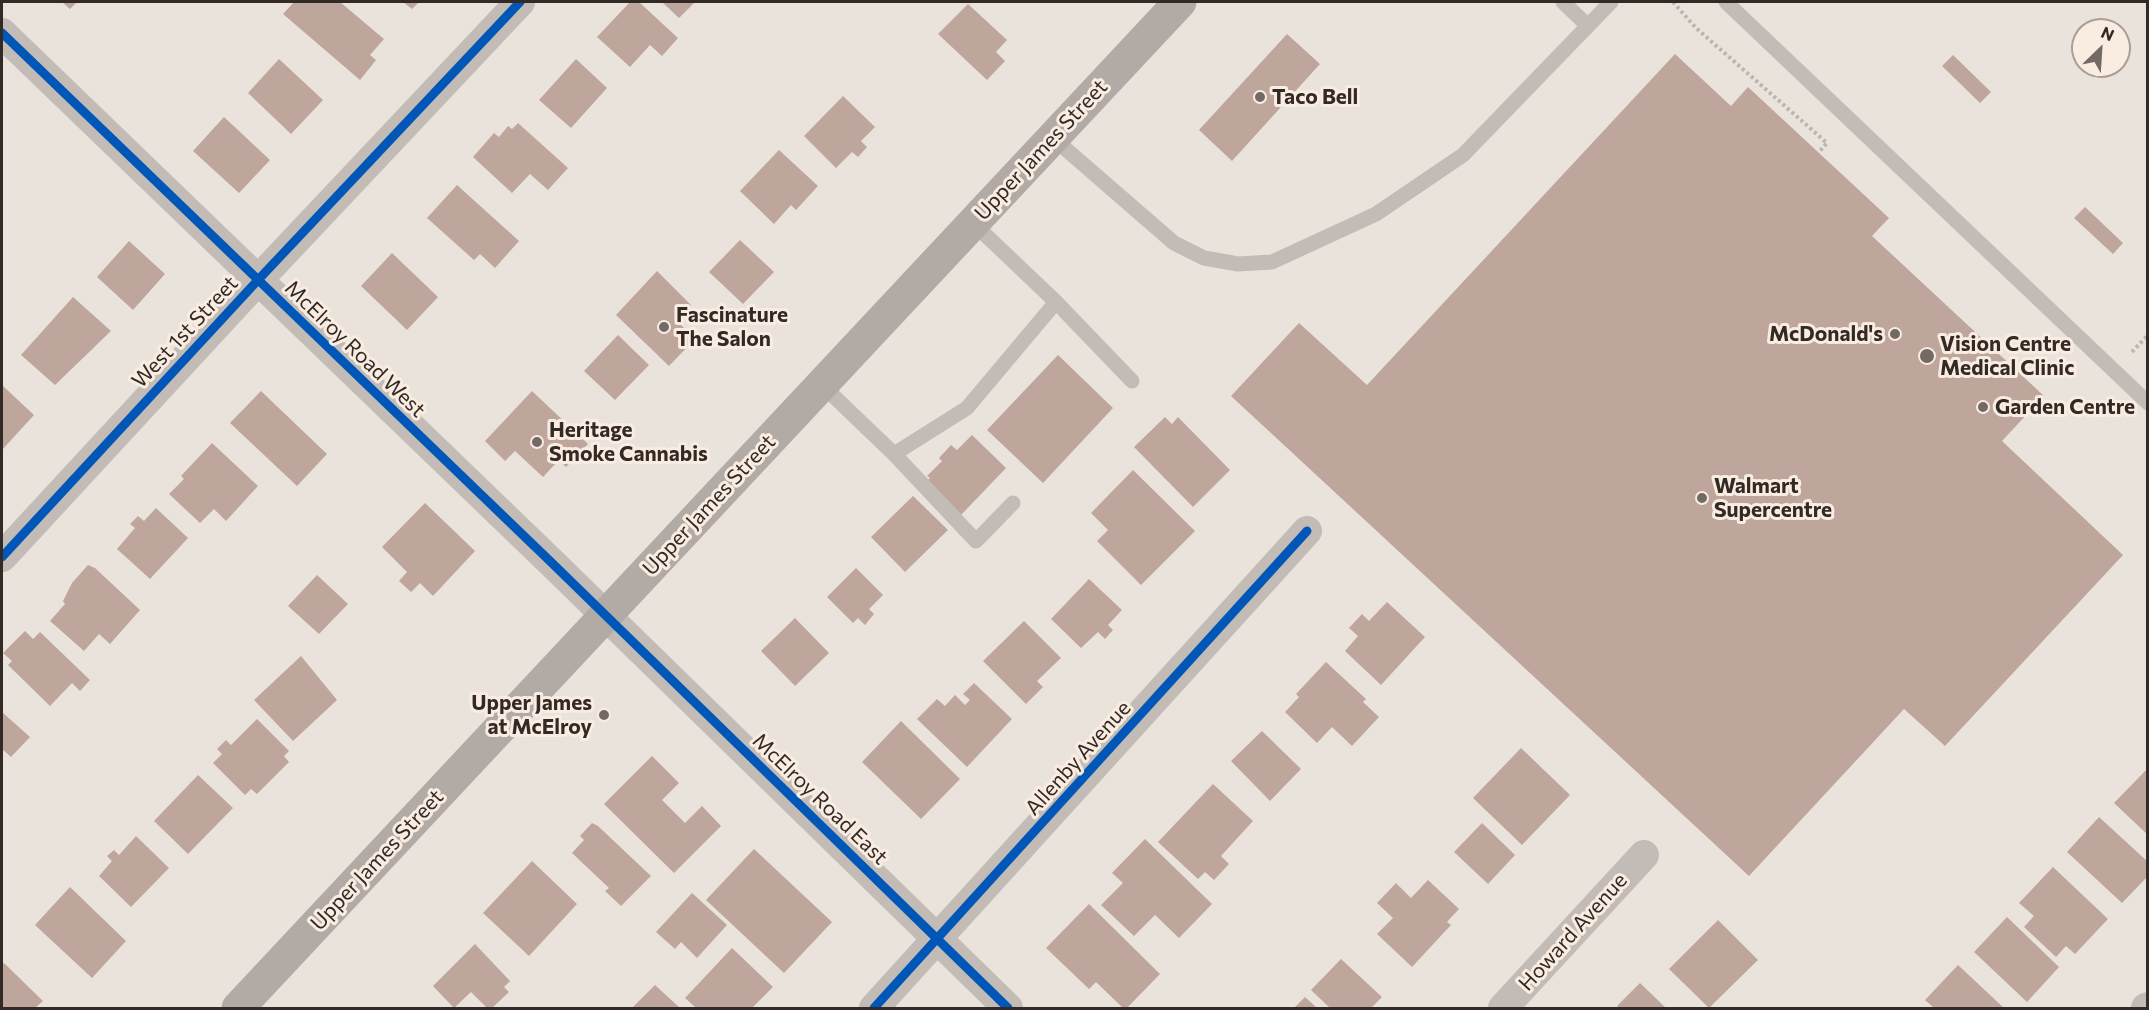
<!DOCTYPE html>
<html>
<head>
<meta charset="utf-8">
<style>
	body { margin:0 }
	#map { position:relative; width:2149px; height:1010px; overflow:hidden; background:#eae3dc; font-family:Commissioner,sans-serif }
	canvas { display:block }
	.frame { position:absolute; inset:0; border:3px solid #332925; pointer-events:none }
	.north { position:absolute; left:2071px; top:18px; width:60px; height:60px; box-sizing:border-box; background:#f9ede2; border:2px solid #aa9f96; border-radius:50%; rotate:25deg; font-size:16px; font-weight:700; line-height:24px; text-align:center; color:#332925 }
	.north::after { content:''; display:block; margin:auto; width:21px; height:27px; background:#736a65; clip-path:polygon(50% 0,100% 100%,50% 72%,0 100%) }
</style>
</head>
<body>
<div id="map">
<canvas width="2149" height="1010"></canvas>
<div class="frame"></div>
<div class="north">N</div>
</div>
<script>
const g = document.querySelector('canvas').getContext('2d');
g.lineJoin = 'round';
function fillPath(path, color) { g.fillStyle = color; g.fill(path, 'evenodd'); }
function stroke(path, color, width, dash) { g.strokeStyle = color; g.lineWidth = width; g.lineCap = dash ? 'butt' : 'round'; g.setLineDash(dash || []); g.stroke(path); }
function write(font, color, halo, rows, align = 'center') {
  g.font = font + ' Commissioner,sans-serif'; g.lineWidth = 6; g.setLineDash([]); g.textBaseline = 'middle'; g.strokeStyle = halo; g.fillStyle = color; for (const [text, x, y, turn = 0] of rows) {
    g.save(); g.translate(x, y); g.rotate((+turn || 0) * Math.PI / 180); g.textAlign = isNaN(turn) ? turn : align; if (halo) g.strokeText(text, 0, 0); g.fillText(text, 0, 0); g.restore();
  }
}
fillPath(new Path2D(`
	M 62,2 L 77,2 L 70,9 Z
	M 294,2 L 340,2 L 384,39 L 370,55 L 376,60 L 360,80 L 283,14 Z
	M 403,2 L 419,2 L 412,9 Z
	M 630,2 L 639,2 L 678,38 L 662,56 L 650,45 L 630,67 L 597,37 Z
	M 662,2 L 695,2 L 679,18 Z
	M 968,4 L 1007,40 L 996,52 L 1005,61 L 987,80 L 938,34 Z
	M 1287,34 L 1320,64 L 1232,161 L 1199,130 Z
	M 1675,54 L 1731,106 L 1748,87 L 1889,218 L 1872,236 L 2044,396 L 2002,441 L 2123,555 L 1945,746 L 1904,709 L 1749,876 L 1231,396 L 1299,323 L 1367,385 Z
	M 1953,55 L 1991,92 L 1980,103 L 1942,66 Z
	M 279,59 L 323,100 L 291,134 L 248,93 Z
	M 576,59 L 607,88 L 571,128 L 539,100 Z
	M 843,96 L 875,127 L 861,141 L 867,147 L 858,157 L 852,152 L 836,168 L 804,136 Z
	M 224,117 L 270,160 L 239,193 L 193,151 Z
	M 518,123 L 568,168 L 548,190 L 530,174 L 512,193 L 473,157 L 494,133 L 499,137 L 508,126 L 512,129 Z
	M 779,150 L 818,186 L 796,210 L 791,205 L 774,224 L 740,191 Z
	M 457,185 L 519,241 L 495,268 L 480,254 L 474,260 L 427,218 Z
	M 2085,207 L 2123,243 L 2113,254 L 2074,218 Z
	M 740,240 L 774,272 L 743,304 L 709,272 Z
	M 129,241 L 165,274 L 133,310 L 97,277 Z
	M 392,253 L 438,297 L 407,330 L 361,286 Z
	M 657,271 L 691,305 L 677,321 L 695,339 L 669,366 L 616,315 Z
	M 73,297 L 111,331 L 55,385 L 21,355 Z
	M 618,335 L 649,365 L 615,400 L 584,371 Z
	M 1058,355 L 1113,408 L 1043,483 L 987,430 Z
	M 2,385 L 34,415 L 2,450 Z
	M 261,391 L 327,454 L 297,486 L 230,423 Z
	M 532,391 L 588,444 L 566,467 L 559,460 L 543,477 L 515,451 L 505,461 L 485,441 Z
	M 1165,417 L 1172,424 L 1178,417 L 1230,470 L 1193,507 L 1134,447 Z
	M 972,435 L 1006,468 L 961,515 L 926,482 L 930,478 L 927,476 L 942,461 L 939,458 L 951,445 L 957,450 Z
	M 212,443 L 258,486 L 226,521 L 214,509 L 200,523 L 169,494 L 184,479 L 181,476 Z
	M 1133,470 L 1195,531 L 1141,585 L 1097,541 L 1108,530 L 1091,513 Z
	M 913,496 L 948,530 L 905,572 L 871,537 Z
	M 425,503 L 475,551 L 433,596 L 420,583 L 411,592 L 399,581 L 407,572 L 382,547 Z
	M 156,508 L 188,538 L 150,579 L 117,549 L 135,528 L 130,524 L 138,516 L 144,521 Z
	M 88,565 L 95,568 L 140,610 L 110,644 L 99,634 L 84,651 L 50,621 L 65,604 L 63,601 L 72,583 Z
	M 856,568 L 883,595 L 869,609 L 874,614 L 865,625 L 858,618 L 853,623 L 827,597 Z
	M 317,575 L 348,604 L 319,634 L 288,606 Z
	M 1089,579 L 1122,610 L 1108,625 L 1113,630 L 1105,639 L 1098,632 L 1081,648 L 1051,619 Z
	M 1387,602 L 1425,637 L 1381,685 L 1345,651 L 1358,636 L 1349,628 L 1362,614 L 1369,621 Z
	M 795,618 L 829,653 L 795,686 L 761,651 Z
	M 1024,621 L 1061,658 L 1037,681 L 1043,687 L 1026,704 L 983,661 Z
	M 25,631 L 33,639 L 40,632 L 90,680 L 80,691 L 72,683 L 50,706 L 8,665 L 12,661 L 3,653 Z
	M 301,656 L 337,700 L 293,741 L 254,700 Z
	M 1326,662 L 1366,699 L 1363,702 L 1379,717 L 1352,746 L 1332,727 L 1317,743 L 1285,712 L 1299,697 L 1296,694 Z
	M 974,683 L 1012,719 L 967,767 L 917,719 L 937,699 L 945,706 L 955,695 L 965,705 L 970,700 L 963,694 Z
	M 2,712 L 30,737 L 11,757 L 2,749 Z
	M 257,719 L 289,751 L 284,756 L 289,762 L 257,794 L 251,789 L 245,795 L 213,763 L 222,754 L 217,749 L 226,740 L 231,745 Z
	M 901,721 L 960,779 L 921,819 L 862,762 Z
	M 1262,731 L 1301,769 L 1270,801 L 1231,761 Z
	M 1521,748 L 1570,795 L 1522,845 L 1473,798 Z
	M 652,756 L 679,783 L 662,800 L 685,823 L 702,806 L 721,826 L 674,873 L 604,804 Z
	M 2148,768 L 2148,835 L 2114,803 Z
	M 198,775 L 233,808 L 188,854 L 154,821 Z
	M 1213,784 L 1253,821 L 1221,856 L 1229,864 L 1214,880 L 1205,872 L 1198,879 L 1158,842 Z
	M 2099,817 L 2148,862 L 2148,876 L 2122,903 L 2067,852 Z
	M 592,823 L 598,826 L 651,876 L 621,906 L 605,891 L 609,888 L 572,853 L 584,840 L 580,836 Z
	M 1482,823 L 1515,855 L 1488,884 L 1454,852 Z
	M 136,836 L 169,868 L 131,907 L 99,876 L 112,861 L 107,856 L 114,850 L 119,855 Z
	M 1145,839 L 1212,904 L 1179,938 L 1155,915 L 1134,936 L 1101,905 L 1123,883 L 1112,873 Z
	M 754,849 L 832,922 L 784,973 L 706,900 Z
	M 532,861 L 577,904 L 529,956 L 483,913 Z
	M 2053,867 L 2108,919 L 2075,954 L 2066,946 L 2056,957 L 2024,927 L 2034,916 L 2019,903 Z
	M 1428,880 L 1459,909 L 1447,922 L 1451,925 L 1412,967 L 1377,934 L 1393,918 L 1377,903 L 1396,883 L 1411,898 Z
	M 70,887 L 126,941 L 92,978 L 35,925 Z
	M 692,893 L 727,925 L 697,958 L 681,942 L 675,949 L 656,932 Z
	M 1089,904 L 1160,974 L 1127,1008 L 1123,1008 L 1096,982 L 1089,989 L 1046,948 Z
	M 2007,917 L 2059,967 L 2027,1002 L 1974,952 Z
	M 1718,920 L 1758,960 L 1709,1008 L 1669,969 Z
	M 475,944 L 510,981 L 504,987 L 509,992 L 492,1008 L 487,1008 L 471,992 L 454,1008 L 433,986 Z
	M 732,948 L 773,987 L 752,1008 L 696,1008 L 685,998 Z
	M 1341,959 L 1382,997 L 1371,1008 L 1330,1008 L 1311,990 Z
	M 4,963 L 43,1001 L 35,1008 L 2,1008 L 2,965 Z
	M 1958,965 L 2004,1008 L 1934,1008 L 1925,1000 Z
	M 1640,983 L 1666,1008 L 1620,1008 L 1617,1006 Z
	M 655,985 L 680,1008 L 632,1008 Z
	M 1305,997 L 1317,1008 L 1294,1008 Z`), '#bea69d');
stroke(new Path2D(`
	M 1673,2 L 1696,28 L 1827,143 L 1819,152
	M 2132,352 L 2148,335`), '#bcb4ae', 4, [3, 3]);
stroke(new Path2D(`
	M 1563,2 L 1588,26
	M 1726,2 L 2148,403
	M 1053,138 L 1174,243 L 1204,258 L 1238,264 L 1272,262 L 1376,214 L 1463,155 L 1611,2
	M 973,223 L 1056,302 L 1132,381
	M 821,384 L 894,454 L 967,408 L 1056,302
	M 894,454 L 976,541 L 1013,503`), '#c3bbb5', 15);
stroke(new Path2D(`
	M 2,33 L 553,564 L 1008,1008
	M 2,557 L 258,280 L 520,2
	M 874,1008 L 1307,531
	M 1503,1008 L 1644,855
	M 2146,1008 L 2148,1007`), '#c3bbb5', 30);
stroke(new Path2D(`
	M 238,1008 L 1180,2`), '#b1aaa5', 33);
stroke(new Path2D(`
	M 2,33 L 553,564 L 1008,1008
	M 2,557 L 258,280 L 520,2
	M 874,1008 L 1307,531`), '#0057b8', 9);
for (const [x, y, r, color] of [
	[1260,97,6,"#736a65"],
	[664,327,6,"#736a65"],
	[1895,334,6,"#736a65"],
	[1927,356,8,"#736a65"],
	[1983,407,6,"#736a65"],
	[537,442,6,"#736a65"],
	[1702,498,6,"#736a65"],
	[604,715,6,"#736a65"]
]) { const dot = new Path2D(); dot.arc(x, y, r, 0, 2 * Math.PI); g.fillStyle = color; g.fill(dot); stroke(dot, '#f9ede2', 2); }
write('bold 21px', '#332925', '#f9ede2', [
	["Taco Bell",1272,97],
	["Fascinature",676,315],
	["The Salon",676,339],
	["McDonald's",1883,334,"right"],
	["Vision Centre",1940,344],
	["Medical Clinic",1940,368],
	["Garden Centre",1995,407],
	["Heritage",549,430],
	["Smoke Cannabis",549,454],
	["Walmart",1714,486],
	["Supercentre",1714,510],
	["Upper James",592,703,"right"],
	["at McElroy",592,727,"right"]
], 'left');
write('21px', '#332925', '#f9ede2', [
	["Upper James Street",1041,150,-47],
	["West 1st Street",185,332,-47],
	["McElroy Road West",355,349,44],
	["Upper James Street",709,505,-47],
	["Allenby Avenue",1078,758,-48],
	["McElroy Road East",820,799,44],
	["Upper James Street",377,860,-47],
	["Howard Avenue",1573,932,-48]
]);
</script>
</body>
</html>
